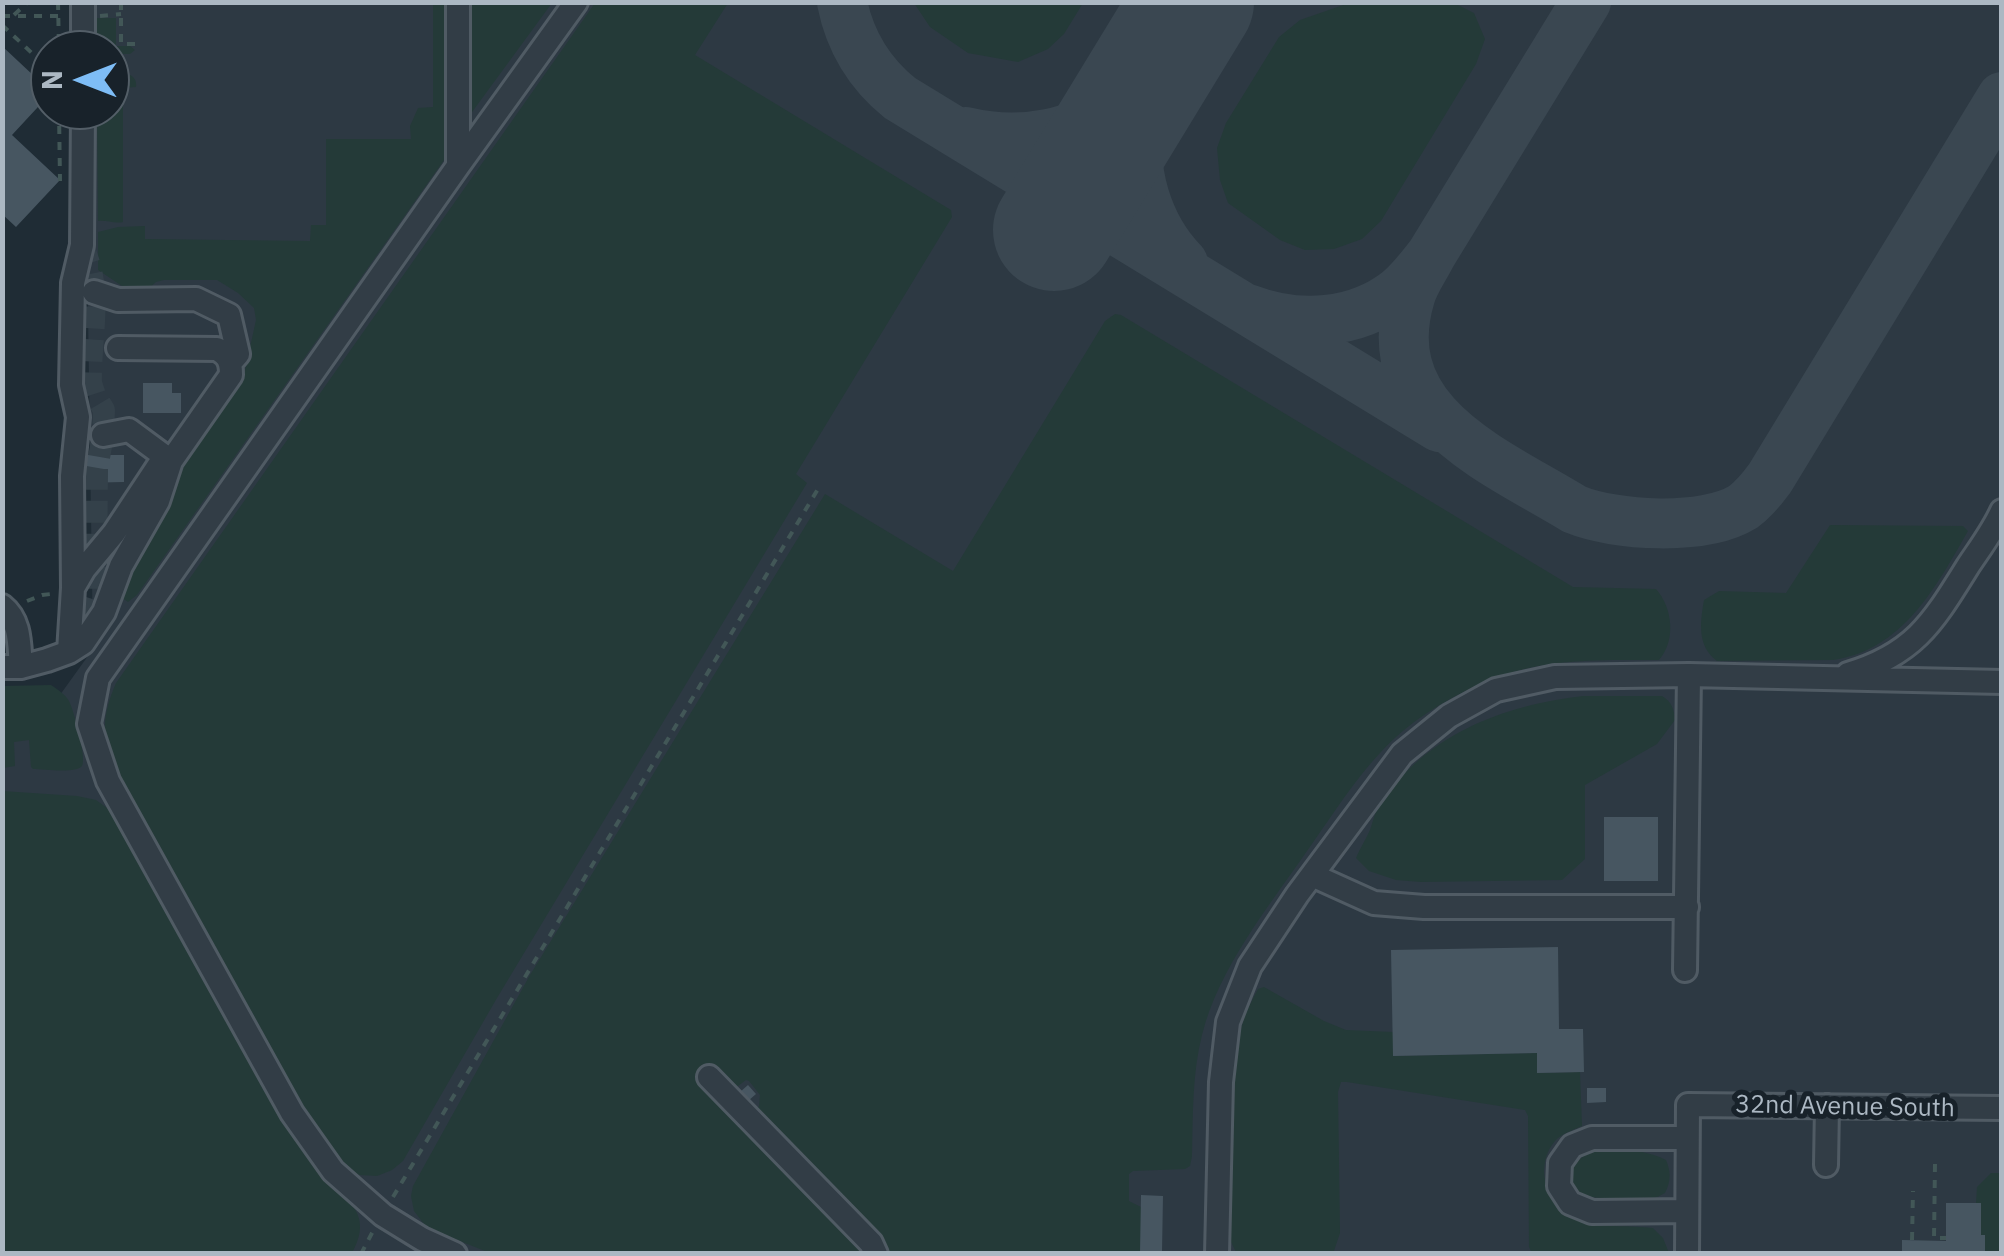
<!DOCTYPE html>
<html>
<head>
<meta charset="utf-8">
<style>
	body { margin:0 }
	#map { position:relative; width:2004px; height:1256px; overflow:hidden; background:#1f2c35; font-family:"IBM Plex Sans",sans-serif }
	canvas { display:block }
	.frame { position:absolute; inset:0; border:5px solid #acb8c3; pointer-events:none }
	.north { position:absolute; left:30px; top:30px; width:100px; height:100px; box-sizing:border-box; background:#18222a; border:2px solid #535e67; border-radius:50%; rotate:270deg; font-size:28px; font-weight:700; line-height:40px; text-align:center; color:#acb8c3 }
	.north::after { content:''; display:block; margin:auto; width:35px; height:45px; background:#7ebdf6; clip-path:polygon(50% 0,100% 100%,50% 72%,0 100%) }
</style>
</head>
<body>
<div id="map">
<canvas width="2004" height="1256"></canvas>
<div class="frame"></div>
<div class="north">N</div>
</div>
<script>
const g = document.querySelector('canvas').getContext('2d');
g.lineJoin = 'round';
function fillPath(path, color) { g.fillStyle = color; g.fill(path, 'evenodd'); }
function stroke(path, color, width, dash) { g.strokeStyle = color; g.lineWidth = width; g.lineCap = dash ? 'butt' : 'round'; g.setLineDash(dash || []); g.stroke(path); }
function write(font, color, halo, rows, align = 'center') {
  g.font = font + ' "IBM Plex Sans",sans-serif'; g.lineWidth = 10; g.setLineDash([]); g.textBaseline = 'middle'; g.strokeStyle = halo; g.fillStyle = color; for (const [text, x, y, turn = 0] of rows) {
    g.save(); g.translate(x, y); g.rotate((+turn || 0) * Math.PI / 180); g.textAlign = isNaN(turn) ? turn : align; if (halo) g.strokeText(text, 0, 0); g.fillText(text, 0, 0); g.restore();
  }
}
fillPath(new Path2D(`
	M 83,3 L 2001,3 L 2001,1253 L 3,1254 L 3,712 L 47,713 L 93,649 L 85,110 L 110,110 L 110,50 L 84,50 Z`), '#2d3943');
fillPath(new Path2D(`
	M 433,3 L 453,3 L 449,153 L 137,595 L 128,602 L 122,598 L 121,591 L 182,464 L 244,375 L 256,320 L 254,308 L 238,293 L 217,280 L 164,280 L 156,282 L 142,295 L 128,290 L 98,270 L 98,232 L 118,227 L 145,226 L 145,239 L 310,241 L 311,225 L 326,225 L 326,139 L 411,139 L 410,126 L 418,108 L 433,107 Z
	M 463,3 L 552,3 L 464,123 Z
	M 595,3 L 728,3 L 695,55 L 951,210 L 952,217 L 796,474 L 807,483 L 497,998 L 403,1161 L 392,1170 L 377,1176 L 359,1175 L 345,1167 L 333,1151 L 301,1107 L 112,767 C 102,733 102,716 116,683 Z
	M 914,3 L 1083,3 L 1064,34 L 1048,49 L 1018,62 L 968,53 L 930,27 Z
	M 1349,3 L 1456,4 L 1474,13 L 1485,39 L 1476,64 L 1381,221 L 1362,239 L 1334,249 L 1305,250 L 1280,240 L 1228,203 L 1220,180 L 1217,148 L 1226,123 L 1279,37 L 1300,20 Z
	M 96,18 L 116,18 L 116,46 L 130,46 L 135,50 L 130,54 L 110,54 L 110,50 L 99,50 L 96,45 Z
	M 128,74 C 134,76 137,81 136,87 L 123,88 L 123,222 C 114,224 107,220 98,221 L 97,110 L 110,110 L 110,76 Z
	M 1115,314 L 1121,315 L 1573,587 L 1656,589 C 1673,608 1676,641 1659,660 C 1605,660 1552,658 1501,676 C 1464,689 1425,711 1396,737 C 1360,770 1335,812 1307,851 C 1269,906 1218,969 1202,1035 C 1192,1074 1193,1116 1192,1156 L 1190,1166 L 1185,1169 L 1133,1171 L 1129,1174 L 1129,1201 L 1141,1207 L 1141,1253 L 886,1253 L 755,1113 L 759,1106 L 760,1095 L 749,1081 L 746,1080 L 734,1089 L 872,1253 L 490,1253 L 427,1228 L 414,1211 L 411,1196 L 413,1186 L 530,975 L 825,494 L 953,571 L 1105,321 Z
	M 1830,525 L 1963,526 L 1968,531 C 1936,587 1903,650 1833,660 L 1717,661 C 1697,646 1700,623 1704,600 L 1719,591 L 1786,593 Z
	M 51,685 C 57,689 65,694 69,701 C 74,711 87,758 82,766 C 75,774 44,769 33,769 L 31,767 L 29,740 L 14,742 L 15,766 L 3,768 L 3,686 Z
	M 1583,696 L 1662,696 C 1672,702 1674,709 1675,720 L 1657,744 L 1585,785 L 1585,859 L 1562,880 L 1421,882 L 1396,880 L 1369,871 L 1356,858 C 1360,848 1366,839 1370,830 C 1373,822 1374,815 1378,808 C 1422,736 1503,705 1583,696 Z
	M 2,791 L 77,796 L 96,800 L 110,810 L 298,1142 C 306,1152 314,1163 323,1173 C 347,1200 374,1214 352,1253 L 3,1253 Z
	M 1264,987 L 1324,1021 L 1346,1030 L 1393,1032 L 1394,1056 L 1537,1053 L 1538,1073 L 1580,1072 L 1582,1126 C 1573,1130 1561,1134 1555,1141 C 1531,1169 1550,1214 1583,1222 C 1605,1228 1631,1225 1653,1228 L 1663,1238 L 1669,1253 L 1532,1253 L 1529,1247 L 1528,1116 L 1525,1110 L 1347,1082 L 1341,1082 L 1338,1092 L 1340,1233 L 1334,1251 L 1330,1254 L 1236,1252 L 1230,1240 L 1230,1091 L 1232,1058 L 1246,1012 L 1258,989 Z
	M 1595,1150 C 1619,1149 1644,1149 1666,1160 C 1671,1172 1671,1181 1665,1193 C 1659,1196 1658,1197 1651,1199 C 1642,1200 1595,1199 1587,1196 C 1559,1185 1573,1157 1595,1150 Z
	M 1991,1173 L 2001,1173 L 2001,1253 L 1985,1253 L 1985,1236 L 1981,1235 L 1976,1203 L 1977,1187 Z`), '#243a38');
stroke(new Path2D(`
	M 842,2 C 850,42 869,73 900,98 L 1439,427
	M 966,132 C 1020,145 1078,135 1122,100 C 1140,86 1153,63 1167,45 C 1158,69 1147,94 1141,119 C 1129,169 1148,227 1183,263
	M 1431,255 L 1586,2
	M 1248,309 C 1298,328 1356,325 1399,291 C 1411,281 1421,268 1431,255 C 1424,269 1414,282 1410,297 C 1375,414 1494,460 1574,509 C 1615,526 1704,531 1743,507 C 1754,499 1762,489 1770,478 L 2002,97`), '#3a4751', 50);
stroke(new Path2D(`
	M 1054,230 L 1193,2`), '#3a4751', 122);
fillPath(new Path2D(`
	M 2,46 L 50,91 L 50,94 L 12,135 L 60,180 L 16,227 L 2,214 Z
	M 143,383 L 172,383 L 172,393 L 181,393 L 181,413 L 143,413 Z
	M 79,455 L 124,455 L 124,482 L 79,483 Z
	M 1604,817 L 1658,817 L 1658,881 L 1604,881 Z
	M 1558,947 L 1559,1029 L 1583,1029 L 1584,1072 L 1537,1073 L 1537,1053 L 1393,1056 L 1391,950 Z
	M 748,1085 L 756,1094 L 748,1101 L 740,1092 Z
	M 1587,1088 L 1606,1088 L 1606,1102 L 1587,1103 Z
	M 1141,1195 L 1163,1196 L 1162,1252 L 1140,1252 Z
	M 1946,1203 L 1981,1203 L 1981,1235 L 1985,1235 L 1985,1254 L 1902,1254 L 1902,1240 L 1946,1241 Z`), '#475661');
stroke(new Path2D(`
	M 70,649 L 91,607 L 96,592 L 97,469 L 103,435 L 104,410 L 95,395 L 91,383 C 90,336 104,289 82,245`), '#34414a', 22, [22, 11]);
const minor = new Path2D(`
	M 83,50 L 83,2
	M 458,166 L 458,2
	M 94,292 L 118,300 L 196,299 L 229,315 L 238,354 L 231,362
	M 103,435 L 129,430 L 171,461
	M 73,588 L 84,569 L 114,533 L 163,459
	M 2,606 C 21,621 19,645 21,667
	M 69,652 L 73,588 L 72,476 L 78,417 L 71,385 L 73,283 L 82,245 L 83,110
	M 2,667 L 21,667 L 47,660 L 69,652 L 83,643 L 104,612 L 121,566 L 158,501 L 171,461 L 231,375 C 231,362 229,356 217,349 L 118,348
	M 1848,674 C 1915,654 1933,622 1968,566 C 1980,548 1993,531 2002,511
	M 1312,875 L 1374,903 L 1424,907 L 1687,907
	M 1685,970 L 1689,675
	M 709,1077 L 871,1243 L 876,1254
	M 1826,1165 L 1827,1106
	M 1687,1211 L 1592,1212 L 1570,1203 L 1559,1186 L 1560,1163 L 1572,1146 L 1592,1138 L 1687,1138
	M 455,1254 L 422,1239 L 383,1215 L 333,1171 L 292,1113 L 108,781 L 89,724 L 98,678 L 458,166 L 576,2
	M 1217,1254 L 1221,1082 L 1228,1022 L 1250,966 L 1297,895 L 1402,754 L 1449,716 L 1496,690 L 1555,677 L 1689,675 L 2002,682
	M 1687,1254 L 1688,1105 L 2002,1108`);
stroke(minor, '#505b64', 28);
stroke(new Path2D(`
	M 58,2 L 59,50
	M 121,2 L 121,44 L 135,44
	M 14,15 L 28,2
	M 2,16 L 66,16
	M 100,16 L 121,14
	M 2,25 L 50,70
	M 59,110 L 60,181
	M 27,601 L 42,595 L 51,594
	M 1935,1164 L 1934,1238 L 1946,1238
	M 393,1197 L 818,489
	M 1912,1240 L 1913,1191
	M 361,1254 L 373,1231`), '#425757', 4, [8, 8]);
stroke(minor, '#323d46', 22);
write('25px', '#acb8c3', '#18222a', [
	["32nd Avenue South",1845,1107,1]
]);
</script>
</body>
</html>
